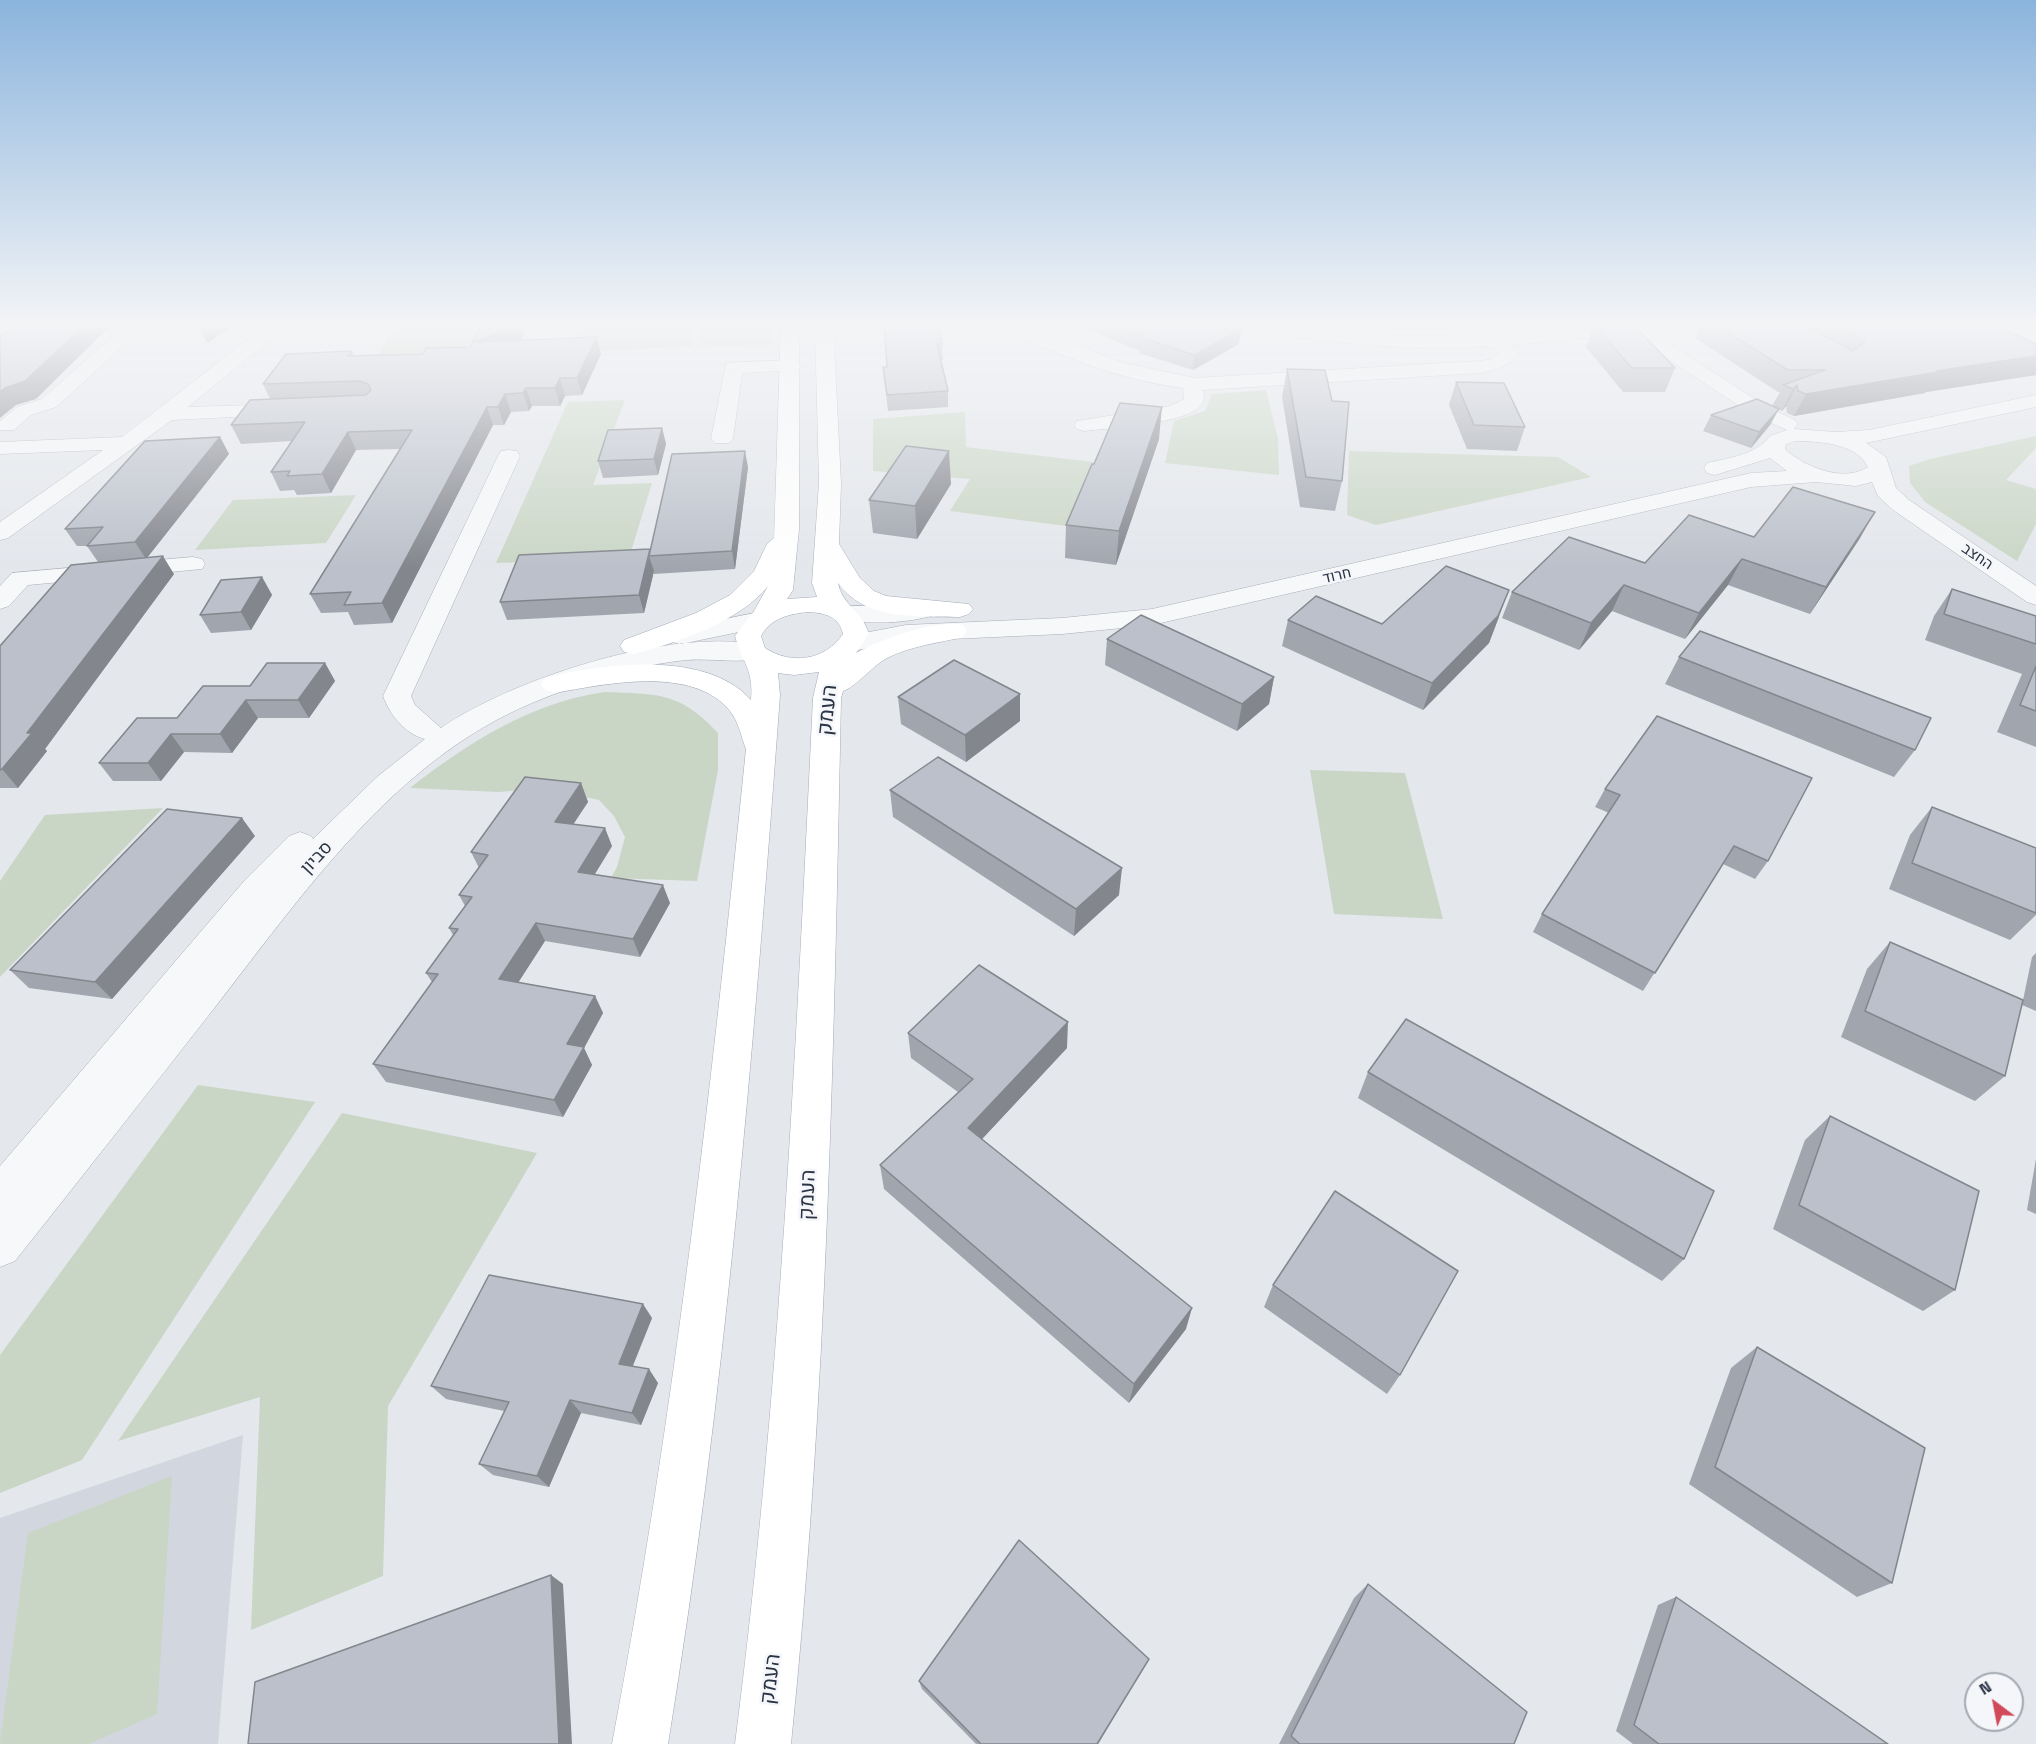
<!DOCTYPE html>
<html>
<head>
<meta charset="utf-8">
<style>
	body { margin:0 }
	#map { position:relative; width:2036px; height:1744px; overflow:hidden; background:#e4e7ec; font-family:"Space Grotesk",sans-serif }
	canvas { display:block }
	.north { position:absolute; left:1964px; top:1672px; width:60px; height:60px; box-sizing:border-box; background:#f4f6f9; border:2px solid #a4a8b1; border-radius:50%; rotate:328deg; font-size:16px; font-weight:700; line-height:24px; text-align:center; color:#2b3445 }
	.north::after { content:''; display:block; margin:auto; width:21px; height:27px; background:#d1495b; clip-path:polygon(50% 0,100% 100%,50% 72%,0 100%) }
</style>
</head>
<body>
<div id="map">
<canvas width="2036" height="1744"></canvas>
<div class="north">N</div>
</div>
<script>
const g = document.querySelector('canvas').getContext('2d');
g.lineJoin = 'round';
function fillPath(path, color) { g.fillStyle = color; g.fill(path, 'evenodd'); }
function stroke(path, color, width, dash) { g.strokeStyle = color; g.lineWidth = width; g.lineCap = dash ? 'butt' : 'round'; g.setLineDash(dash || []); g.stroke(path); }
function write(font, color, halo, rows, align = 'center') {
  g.font = font + ' "Space Grotesk",Heebo,sans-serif'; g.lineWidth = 5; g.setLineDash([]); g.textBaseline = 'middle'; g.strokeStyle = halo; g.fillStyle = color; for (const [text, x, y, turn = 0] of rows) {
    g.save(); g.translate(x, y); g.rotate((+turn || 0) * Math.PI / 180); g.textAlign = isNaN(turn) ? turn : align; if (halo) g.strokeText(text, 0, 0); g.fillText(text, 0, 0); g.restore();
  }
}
fillPath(new Path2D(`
	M 243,1435 L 218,1744 L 0,1744 L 0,1518 Z`), '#d2d6de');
fillPath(new Path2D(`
	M 396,324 L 479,324 L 461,361 L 371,366 Z
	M 579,324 L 690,324 L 693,346 L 569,353 Z
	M 698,324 L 771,324 L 773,345 L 701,347 Z
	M 1266,390 L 1278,439 L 1279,475 L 1165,463 L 1174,421 L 1205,411 L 1212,394 Z
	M 625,400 L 593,485 L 652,483 L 629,558 L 496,563 L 568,402 Z
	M 965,412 L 966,447 L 1093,462 L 1066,526 L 950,511 L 970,479 L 873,471 L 873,419 Z
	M 2036,436 L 2036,448 L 2006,480 L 2036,489 L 2036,524 L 2017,561 L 1925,502 L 1910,483 L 1909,466 L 1930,459 Z
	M 1349,451 L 1558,457 L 1591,477 L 1376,525 L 1347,515 Z
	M 356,495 L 326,543 L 195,550 L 233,500 Z
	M 605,692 C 658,694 680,692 718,733 L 718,770 L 697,881 L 611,878 L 617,867 L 625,837 L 614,816 L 599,800 L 542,788 L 499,792 L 410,788 C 468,743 531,702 605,692 Z
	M 1310,770 L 1405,773 L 1443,919 L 1334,914 Z
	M 163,808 L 0,977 L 0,881 L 45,815 Z
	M 198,1085 L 315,1102 L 82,1460 L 0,1493 L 0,1355 Z
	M 342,1113 L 537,1153 L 388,1406 L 383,1576 L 251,1630 L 260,1397 L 118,1441 Z
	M 172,1476 L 157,1714 L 89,1744 L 0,1744 L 28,1533 Z`), '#c9d6c5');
const minor = new Path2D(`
	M 127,324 L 147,324 L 56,407 L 31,415 L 14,430 L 0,430 L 0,421 L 17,407 L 42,399 Z
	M 268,324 L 289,324 L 188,407 L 287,404 L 294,406 L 297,410 L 294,414 L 172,420 L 8,538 L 0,540 L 0,522 L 103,450 L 0,454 L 0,442 L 122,437 Z
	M 998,324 L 1023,324 L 1120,362 L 1195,378 L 1480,361 L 1492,359 L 1499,353 L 1493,346 C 1419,349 1346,347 1273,333 C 1264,332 1249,332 1243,324 C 1300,324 1355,336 1412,336 C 1502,336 1592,324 1682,324 L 1673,329 L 1651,332 L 1767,407 L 1795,420 L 1798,424 L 1794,429 L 1836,432 L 1869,430 L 2036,395 L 2036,407 L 1866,443 L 1886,457 L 1896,488 L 1909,500 L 2036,586 L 2036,605 L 2027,602 L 1893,510 L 1878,496 L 1872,482 L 1856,486 L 1816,482 L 1751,487 L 1152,625 L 1062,634 L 906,641 L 852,651 L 843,649 L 839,643 L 843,637 L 906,625 L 1062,618 L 1152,609 L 1751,473 L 1787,471 L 1770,458 L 1715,475 L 1707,473 L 1704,468 L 1707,463 C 1729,458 1756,455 1770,436 L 1787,430 L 1753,415 L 1630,334 L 1511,345 L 1518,354 C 1508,367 1496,369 1480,373 L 1203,390 C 1204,395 1205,400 1202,404 C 1189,424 1109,428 1084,431 L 1077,429 L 1074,425 L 1077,421 L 1170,406 L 1184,399 L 1183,388 C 1129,381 1077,362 1027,340 C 1018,336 1004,332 998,324 ZM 1795,441 C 1817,441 1857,443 1868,467 C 1844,483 1804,467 1785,449 L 1786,444 Z
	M 791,360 L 801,366 L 798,370 L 742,373 L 733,439 L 729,443 L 715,443 L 711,439 L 726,363 Z
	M 509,450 L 517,451 L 520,456 L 411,696 L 415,705 L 441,728 C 512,679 676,625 763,646 L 766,652 L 763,658 C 739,664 712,658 687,660 C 634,665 581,683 532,703 C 393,761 302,896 212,1011 C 147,1094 81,1178 15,1261 L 0,1267 L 0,1166 L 245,880 L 289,836 L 300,832 L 311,836 L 313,839 L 378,776 L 425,739 C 405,734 390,715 383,696 L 498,456 L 501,451 Z
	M 193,557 L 202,559 L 205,564 L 202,569 L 28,585 L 9,606 L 0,609 L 0,586 L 12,573 Z
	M 922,603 L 931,606 L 935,611 L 931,616 C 902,624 863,625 834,617 L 830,612 L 834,607 Z
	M 759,612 L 768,614 L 772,620 L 768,626 L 681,644 L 672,642 L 668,636 L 672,630 Z`);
const major = new Path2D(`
	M 781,324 L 799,324 L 799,529 L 793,590 L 787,599 L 817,597 L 812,583 L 819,483 L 815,324 L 833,324 L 841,483 L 839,544 L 860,578 L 874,591 L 886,596 L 969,604 L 973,609 L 969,614 L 960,617 C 918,616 865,621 838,583 C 842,605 863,612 869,634 L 856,653 C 881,639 936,619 963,625 L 967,631 L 963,637 C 938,643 911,646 887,658 C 872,666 856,687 843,691 L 841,698 C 834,1047 827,1396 791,1744 L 735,1744 C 780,1397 796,1048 813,698 L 819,672 L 794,675 L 778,673 L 780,695 C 754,1046 725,1396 668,1744 L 612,1744 C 675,1414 712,1082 746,749 C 741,737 739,722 730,711 C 693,665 605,684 555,693 L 545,690 L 541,684 L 545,678 C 603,663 707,650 751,700 C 754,670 742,662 735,636 L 754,611 L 768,586 C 741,621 675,644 633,654 L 624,652 L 620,646 L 624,640 L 696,613 L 730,595 L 754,571 L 767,544 L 774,538 ZM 808,612 C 825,613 839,616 843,634 C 825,661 791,665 765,648 L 761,636 C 771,618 789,614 808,612 Z`);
stroke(minor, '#a9aeb7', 1);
stroke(major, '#a3abb8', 1);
fillPath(minor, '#f7f8fa');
fillPath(major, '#fff');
fillPath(new Path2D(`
	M 197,324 L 235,324 L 208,343 L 206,341 Z
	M 884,324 L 942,344 L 943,360 L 940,360 L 948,391 L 948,407 L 888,411 L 883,367 L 887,367 Z
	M 1075,324 L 1226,324 L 1239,344 L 1193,370 L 1139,353 L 1140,351 Z
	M 1324,324 L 1336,324 L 1332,328 L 1326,328 Z
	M 1701,324 L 1802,324 L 1804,325 L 1804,324 L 1993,324 L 2036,344 L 2036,375 L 1926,392 L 1925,393 L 1794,416 L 1787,413 L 1786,406 L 1782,411 L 1778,409 L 1770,425 L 1751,448 L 1703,431 L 1711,415 L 1772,406 L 1780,392 L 1778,392 L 1695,338 Z
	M 1594,325 L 1675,368 L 1665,392 L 1623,392 L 1586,347 Z
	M 522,340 L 601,354 L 582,395 L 565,396 L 560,406 L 532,406 L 529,411 L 511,412 L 504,425 L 493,425 L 392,623 L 354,625 L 348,612 L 321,613 L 310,594 L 400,449 L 356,450 L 331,493 L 297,495 L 294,490 L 280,491 L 271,472 L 292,441 L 241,444 L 231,425 L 270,399 L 263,384 L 352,351 L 354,356 L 423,354 Z
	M 1287,369 L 1342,481 L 1335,511 L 1300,507 L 1282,397 Z
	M 1456,382 L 1525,427 L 1517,451 L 1467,449 L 1449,405 Z
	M 662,428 L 666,444 L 658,475 L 603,478 L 598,461 Z
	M 220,437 L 229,454 L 147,558 L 174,574 L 45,749 L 47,751 L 18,788 L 0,788 L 0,646 L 98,562 L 87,546 L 77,546 L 65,529 Z
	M 1159,439 L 1116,565 L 1065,558 L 1066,525 L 1094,464 Z
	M 748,467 L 735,569 L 654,574 L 654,571 L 644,613 L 507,620 L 500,602 L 651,551 Z
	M 951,484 L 917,539 L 873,533 L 869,500 Z
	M 1754,537 L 1860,538 L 1810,614 L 1728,585 L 1685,639 L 1612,611 L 1579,650 L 1502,618 L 1512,592 L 1645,563 Z
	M 262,577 L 272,595 L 251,630 L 211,633 L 200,615 Z
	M 1952,589 L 2036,616 L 2036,747 L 1997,732 L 2022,674 L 1925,640 L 1934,616 Z
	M 1499,617 L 1489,643 L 1423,710 L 1282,646 L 1288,620 L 1382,624 Z
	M 1107,639 L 1274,677 L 1269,704 L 1237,731 L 1105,665 Z
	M 1679,657 L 1915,750 L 1894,777 L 1665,684 Z
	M 325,663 L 335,681 L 309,718 L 258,718 L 232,753 L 184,752 L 161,781 L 113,781 L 99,763 L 177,718 L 250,686 Z
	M 1020,694 L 1020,721 L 966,762 L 901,724 L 898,697 Z
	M 581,783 L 588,802 L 573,824 L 612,846 L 595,874 L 670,903 L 640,957 L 545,941 L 518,982 L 595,996 L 603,1013 L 584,1048 L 592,1065 L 563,1117 L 386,1082 L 373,1064 L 432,982 L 426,973 L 453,935 L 449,928 L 465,906 L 459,895 L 479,868 L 471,852 Z
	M 1605,789 L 1768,861 L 1755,879 L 1723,864 L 1643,991 L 1533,932 L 1542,914 L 1609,813 L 1595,807 Z
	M 890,790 L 1119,895 L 1074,936 L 893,817 Z
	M 1932,807 L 2036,848 L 2036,915 L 2010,940 L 1889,889 L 1910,835 Z
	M 255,836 L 112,999 L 29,988 L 10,970 Z
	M 1890,942 L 2005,1076 L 1975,1101 L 1841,1037 L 1867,969 Z
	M 2036,953 L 2036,1011 L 2022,1005 L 2032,957 Z
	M 908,1033 L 1067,1048 L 982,1139 L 1186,1329 L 1129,1403 L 884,1189 L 880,1165 L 958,1092 L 911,1058 Z
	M 1368,1072 L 1684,1259 L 1662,1281 L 1358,1098 Z
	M 1830,1116 L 1955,1290 L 1923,1311 L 1773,1229 L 1805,1140 Z
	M 2036,1159 L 2036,1214 L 2027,1210 Z
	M 1273,1285 L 1400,1375 L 1387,1394 L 1264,1307 Z
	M 652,1318 L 633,1366 L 658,1383 L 641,1425 L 581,1413 L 549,1487 L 493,1475 L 479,1464 L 504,1411 L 446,1399 L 431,1386 Z
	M 1757,1347 L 1892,1583 L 1857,1597 L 1689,1484 L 1731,1368 Z
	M 1368,1584 L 1514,1744 L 1279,1744 L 1354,1598 Z
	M 1676,1597 L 1888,1744 L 1633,1744 L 1616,1731 L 1658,1605 Z
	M 1144,1667 L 1098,1744 L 976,1744 L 922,1689 L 919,1681 Z`), '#a1a5ae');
fillPath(new Path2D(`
	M 86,324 L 112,324 L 36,399 L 16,405 L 0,418 L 0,392 Z
	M 198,324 L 235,324 L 208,343 Z
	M 516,324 L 526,324 L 521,344 L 474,342 Z
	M 1241,329 L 1239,344 L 1193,370 L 1194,355 Z
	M 597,337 L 601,354 L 582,395 L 577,378 Z
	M 2036,356 L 2036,375 L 1926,392 L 1925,393 L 1794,416 L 1806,394 L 1936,371 Z
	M 560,378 L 565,396 L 560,406 L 555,388 Z
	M 1797,385 L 1786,406 L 1782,411 L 1793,389 Z
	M 526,388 L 532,406 L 529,411 L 523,393 Z
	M 505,394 L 511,412 L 504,425 L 498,407 Z
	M 487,407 L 493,425 L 392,623 L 382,603 Z
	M 1162,407 L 1159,439 L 1116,565 L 1119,531 Z
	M 1779,409 L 1770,425 L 1751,448 L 1759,432 Z
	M 662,428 L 666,444 L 658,475 L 654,459 Z
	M 348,432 L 356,450 L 331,493 L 322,474 Z
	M 220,437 L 229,454 L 146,559 L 135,542 Z
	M 745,451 L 748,467 L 735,569 L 732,551 Z
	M 949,451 L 951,484 L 917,539 L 915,506 Z
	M 1875,512 L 1860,538 L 1810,614 L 1826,587 Z
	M 650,549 L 652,556 L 649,556 L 654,571 L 644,613 L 639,595 Z
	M 163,556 L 174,574 L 45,749 L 47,751 L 18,788 L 2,769 L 27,733 Z
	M 1742,559 L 1728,585 L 1685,639 L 1699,613 Z
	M 262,577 L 272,595 L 251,630 L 241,612 Z
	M 1624,585 L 1612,611 L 1579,650 L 1591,623 Z
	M 1509,590 L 1489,643 L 1423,710 L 1432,683 Z
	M 325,663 L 335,681 L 309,718 L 298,700 Z
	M 1274,677 L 1269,704 L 1237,731 L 1242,704 Z
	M 1020,694 L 1020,721 L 966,762 L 965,735 Z
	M 246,700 L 258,718 L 232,753 L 220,734 Z
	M 171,734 L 184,752 L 161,781 L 148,763 Z
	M 581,783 L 588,802 L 563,840 L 555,822 Z
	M 242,818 L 255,836 L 112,999 L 95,982 Z
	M 605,828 L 612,846 L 585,890 L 578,872 Z
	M 1122,868 L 1119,895 L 1074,936 L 1076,909 Z
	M 663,885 L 670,903 L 640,957 L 633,939 Z
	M 536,923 L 545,941 L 509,997 L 499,979 Z
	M 595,996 L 603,1013 L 584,1048 L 592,1065 L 563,1117 L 554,1100 L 567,1044 Z
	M 1068,1022 L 1067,1048 L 969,1153 L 968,1128 Z
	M 643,1304 L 652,1318 L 628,1377 L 619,1364 Z
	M 1192,1308 L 1186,1329 L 1129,1403 L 1134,1384 Z
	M 649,1369 L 658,1383 L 641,1425 L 632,1413 Z
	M 570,1400 L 581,1413 L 549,1487 L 537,1476 Z
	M 551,1575 L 563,1584 L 572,1744 L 559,1744 Z
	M 1149,1659 L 1098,1744 L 1097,1744 Z`), '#83868d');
const building = new Path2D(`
	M 14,324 L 86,324 L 25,381 L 5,388 L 0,392 L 0,336 Z
	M 481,324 L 516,324 L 516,327 L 474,342 L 597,337 L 577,378 L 560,378 L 555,388 L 526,388 L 523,393 L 505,394 L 498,407 L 487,407 L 382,603 L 344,605 L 351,592 L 310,594 L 412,430 L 348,432 L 322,474 L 287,476 L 290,471 L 271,472 L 305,422 L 231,425 L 250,400 L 366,395 L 371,390 L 368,384 L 359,381 L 263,384 L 286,354 L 352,351 L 348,356 L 423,354 L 426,348 L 470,347 Z
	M 884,324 L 939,324 L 942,344 L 937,344 L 948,391 L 887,395 L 883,367 L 887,367 Z
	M 1113,324 L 1226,324 L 1241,329 L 1194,355 L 1141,337 L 1143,336 Z
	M 1714,324 L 1802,324 L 1853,351 L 1865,342 L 1834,324 L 1993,324 L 2036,344 L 2036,356 L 1936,371 L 1938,372 L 1806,394 L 1798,391 L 1797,385 L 1793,389 L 1783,385 L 1825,370 L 1788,370 Z
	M 1594,325 L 1634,325 L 1675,368 L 1632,368 Z
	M 1287,369 L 1325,370 L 1332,401 L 1349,402 L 1342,481 L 1306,477 Z
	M 1456,382 L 1504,383 L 1525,427 L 1474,425 Z
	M 1757,399 L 1779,409 L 1759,432 L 1711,415 Z
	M 1120,403 L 1162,407 L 1119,531 L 1066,525 L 1092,464 L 1094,464 Z
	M 662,428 L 654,459 L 598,461 L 608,430 Z
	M 220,437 L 135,542 L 87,546 L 103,527 L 65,529 L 145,441 Z
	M 906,446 L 949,451 L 915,506 L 869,500 Z
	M 745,451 L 732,551 L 649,556 L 672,454 Z
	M 1793,487 L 1875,512 L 1826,587 L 1742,559 L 1699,613 L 1624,585 L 1591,623 L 1512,592 L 1569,537 L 1645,563 L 1689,515 L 1754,537 Z
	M 650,549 L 639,595 L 500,602 L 519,555 Z
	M 163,556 L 27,733 L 32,733 L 2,769 L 0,770 L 0,646 L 71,565 Z
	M 1446,566 L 1509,590 L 1498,616 L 1432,683 L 1288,620 L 1316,596 L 1382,624 Z
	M 262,577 L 241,612 L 200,615 L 221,580 Z
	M 1952,589 L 2036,616 L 2036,644 L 1944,614 Z
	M 1141,615 L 1274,677 L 1242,704 L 1107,639 Z
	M 1700,631 L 1931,718 L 1915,750 L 1679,657 Z
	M 954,660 L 1020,694 L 965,735 L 898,697 Z
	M 267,663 L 325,663 L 298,700 L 246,700 L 220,734 L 171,734 L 148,763 L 99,763 L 137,718 L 177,718 L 203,686 L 250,686 Z
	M 2036,666 L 2036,711 L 2020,705 Z
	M 1657,716 L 1812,778 L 1768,861 L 1734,846 L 1655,973 L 1542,914 L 1620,795 L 1605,789 Z
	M 938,757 L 1122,868 L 1076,909 L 890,790 Z
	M 525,777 L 581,783 L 555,822 L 605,828 L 578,872 L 663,885 L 633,939 L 536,923 L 499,979 L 595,996 L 567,1044 L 584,1047 L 554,1100 L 373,1064 L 438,974 L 426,973 L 458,929 L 449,928 L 472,897 L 459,895 L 488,855 L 471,852 Z
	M 1932,807 L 2036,848 L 2036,913 L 1912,863 Z
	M 167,809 L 242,818 L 95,982 L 10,970 Z
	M 1890,942 L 2023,1000 L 2005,1076 L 1865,1011 Z
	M 979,965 L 1068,1022 L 968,1128 L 1192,1308 L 1134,1384 L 880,1165 L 973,1079 L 908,1033 Z
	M 1406,1019 L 1714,1191 L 1684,1259 L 1368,1072 Z
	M 1830,1116 L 1979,1191 L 1955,1290 L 1799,1205 Z
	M 1335,1191 L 1458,1271 L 1400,1375 L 1273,1285 Z
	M 489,1275 L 643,1304 L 619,1364 L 649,1369 L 632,1413 L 570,1400 L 537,1476 L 479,1464 L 509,1402 L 431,1386 Z
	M 1757,1347 L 1925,1448 L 1892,1583 L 1715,1467 Z
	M 1019,1540 L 1149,1659 L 1097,1744 L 981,1744 L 919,1681 Z
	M 551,1575 L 559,1744 L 248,1744 L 255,1682 Z
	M 1368,1584 L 1527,1712 L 1514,1744 L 1300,1744 L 1291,1736 Z
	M 1676,1597 L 1888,1744 L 1659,1744 L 1634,1725 Z`);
fillPath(building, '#bbc0ca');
stroke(building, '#83868d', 1.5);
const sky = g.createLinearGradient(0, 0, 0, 569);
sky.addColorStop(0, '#8bb4dd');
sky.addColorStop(0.57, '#f3f4f6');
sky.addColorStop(1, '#f3f4f600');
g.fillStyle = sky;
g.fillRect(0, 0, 2036, 569);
write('15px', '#2b3445', '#f4f6f9', [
	["החצב",1977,557,34],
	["חרוד",1337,576,-13]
]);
write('18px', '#2b3445', '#f4f6f9', [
	["סביון",317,858,-47]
]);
write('21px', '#2b3445', '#f4f6f9', [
	["העמק",828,710,-84],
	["העמק",808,1195,-88],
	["העמק",771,1679,-83]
]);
</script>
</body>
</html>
